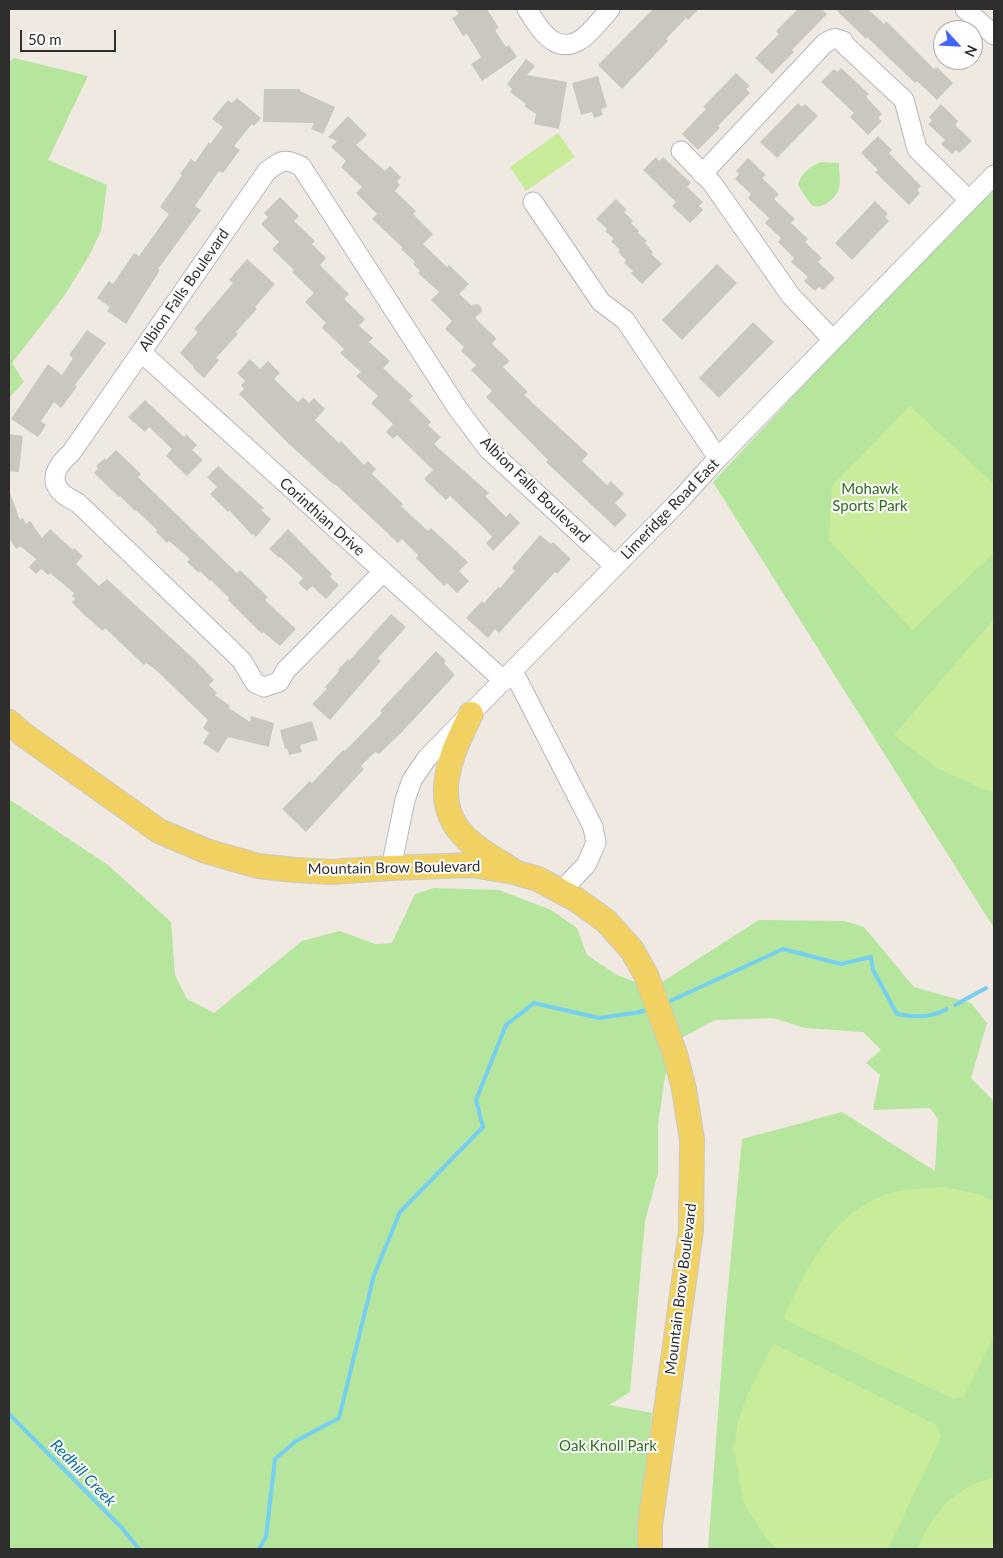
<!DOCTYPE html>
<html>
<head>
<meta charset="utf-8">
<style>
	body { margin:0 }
	#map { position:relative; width:1003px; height:1558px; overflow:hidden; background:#efe9e1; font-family:Lato,sans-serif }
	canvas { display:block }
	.frame { position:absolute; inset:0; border:10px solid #2e2e2e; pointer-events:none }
	.north { position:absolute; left:933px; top:20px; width:50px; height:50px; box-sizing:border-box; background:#fff; border:1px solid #ababab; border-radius:50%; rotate:115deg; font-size:14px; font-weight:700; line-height:20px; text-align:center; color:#2e2e2e }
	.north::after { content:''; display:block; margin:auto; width:18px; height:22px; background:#4264fb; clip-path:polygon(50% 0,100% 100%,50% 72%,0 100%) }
	.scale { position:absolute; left:20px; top:30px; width:96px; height:22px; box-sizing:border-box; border:2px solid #2e2e2e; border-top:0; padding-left:6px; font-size:15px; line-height:18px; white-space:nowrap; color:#2e2e2e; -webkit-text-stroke:4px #fff; paint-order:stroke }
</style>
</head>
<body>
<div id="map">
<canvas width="1003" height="1558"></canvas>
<div class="frame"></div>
<div class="north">N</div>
<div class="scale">50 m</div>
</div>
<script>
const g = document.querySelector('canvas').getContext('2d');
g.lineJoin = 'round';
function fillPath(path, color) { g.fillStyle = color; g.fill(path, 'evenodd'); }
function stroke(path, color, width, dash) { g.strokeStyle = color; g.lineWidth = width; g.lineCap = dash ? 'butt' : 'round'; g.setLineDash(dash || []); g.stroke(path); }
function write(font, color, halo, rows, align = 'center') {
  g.font = font + ' Lato,sans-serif'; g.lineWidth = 4; g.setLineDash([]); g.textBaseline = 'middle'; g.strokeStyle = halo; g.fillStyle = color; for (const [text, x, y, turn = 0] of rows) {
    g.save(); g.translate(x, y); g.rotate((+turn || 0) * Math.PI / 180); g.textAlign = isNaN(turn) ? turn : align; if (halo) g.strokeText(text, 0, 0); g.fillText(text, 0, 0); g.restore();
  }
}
fillPath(new Path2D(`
	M 14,58 L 88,76 L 48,160 L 107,185 L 101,231 L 89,256 L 64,296 L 12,363 L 24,382 L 9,398 L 9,63 Z
	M 821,162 L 839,163 C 839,171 841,180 839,188 C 838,197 821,211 812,205 C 807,200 802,191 798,185 C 800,174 810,166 821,162 Z
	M 994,191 L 994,928 L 713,482 L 841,345 L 974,209 Z
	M 9,799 L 108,865 L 171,922 L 175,975 L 187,999 L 214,1013 L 302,941 L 340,931 L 375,944 L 392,943 L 415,894 L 434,888 L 499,890 L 551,910 L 577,928 L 587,955 L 617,975 L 635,982 L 662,982 L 759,920 L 844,921 L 864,927 L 914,987 L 971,1003 L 987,1023 L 971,1078 L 994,1101 L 994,1549 L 708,1549 L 725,1319 L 742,1139 L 842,1112 L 935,1171 L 938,1119 L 930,1108 L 873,1110 L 880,1075 L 866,1063 L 881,1050 L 863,1032 L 805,1028 L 773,1018 L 715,1020 L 683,1037 L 665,1076 L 658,1125 L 658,1173 L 645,1221 L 630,1392 L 609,1405 L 652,1413 L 637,1549 L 9,1549 Z`), '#b6e59e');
fillPath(new Path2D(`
	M 558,133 L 575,157 L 526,191 L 510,167 Z
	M 910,406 L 994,484 L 994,553 L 912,630 L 829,540 L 832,486 Z
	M 994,619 L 994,792 L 985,790 L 937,768 L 894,735 Z
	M 945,1187 L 978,1194 L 994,1201 L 994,1336 L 964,1396 L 954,1399 L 783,1319 C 810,1264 835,1203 903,1190 C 917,1188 931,1188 945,1187 Z
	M 773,1343 L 937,1425 L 941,1437 L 888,1549 L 777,1549 L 766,1538 L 744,1504 L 734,1449 L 738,1421 L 747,1396 Z
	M 994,1478 L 994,1549 L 917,1549 C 929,1522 942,1502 968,1487 C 976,1482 986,1480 994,1478 Z`), '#c9ec9a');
stroke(new Path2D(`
	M 666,1003 L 783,949 L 841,964 L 871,957 L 873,970 L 897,1014 C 915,1018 931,1018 947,1009
	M 955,1005 L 986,988
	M 9,1414 L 122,1528 L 139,1549
	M 259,1549 L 266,1537 L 275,1459 L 296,1441 L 339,1418 L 374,1275 L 400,1212 L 483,1127 L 476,1100 L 506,1025 L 534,1003 L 599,1018 L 641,1012 L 638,1012 L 650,1009`), '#75cff0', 4);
fillPath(new Path2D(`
	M 455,9 L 487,9 L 499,28 L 495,30 L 506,47 L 509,45 L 517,57 L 482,81 L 471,64 L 481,57 L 467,34 L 463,36 L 452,18 L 459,14 Z
	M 653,9 L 699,9 L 688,20 L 686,18 L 666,39 L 668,41 L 622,89 L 598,65 Z
	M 798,9 L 822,9 L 827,14 L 792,50 L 794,52 L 772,74 L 755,58 L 779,34 L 776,31 Z
	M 835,9 L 868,9 L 884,24 L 886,21 L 934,69 L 937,67 L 953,83 L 937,100 L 917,81 L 915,83 L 867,37 L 866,39 Z
	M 526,59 L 535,66 L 527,75 L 567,82 L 559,129 L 534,124 L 536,114 L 524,106 L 526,104 L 510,92 L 512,89 L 507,84 Z
	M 841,68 L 869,94 L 866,97 L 882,114 L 878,118 L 882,121 L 868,135 L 850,117 L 854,113 L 821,82 L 834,69 L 837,72 Z
	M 736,73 L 750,86 L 746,89 L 750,93 L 718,126 L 720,128 L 698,150 L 682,134 L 706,109 L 703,107 Z
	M 598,76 L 607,107 L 601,109 L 603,115 L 594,118 L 592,112 L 581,115 L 572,83 Z
	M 264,89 L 300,89 L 300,91 L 335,107 L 323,134 L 311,129 L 314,123 L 263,122 Z
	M 237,98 L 261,118 L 254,126 L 252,124 L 234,146 L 240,150 L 223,173 L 219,171 L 195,206 L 201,210 L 158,269 L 160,270 L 126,324 L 107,311 L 110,307 L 97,298 L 109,281 L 113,284 L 134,253 L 139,256 L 169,214 L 160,207 L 182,175 L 180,174 L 191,159 L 195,162 L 209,142 L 210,144 L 223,127 L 212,119 L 228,100 L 232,103 Z
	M 798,103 L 802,107 L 805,104 L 818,116 L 777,158 L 760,142 Z
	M 941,104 L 958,121 L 955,125 L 972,141 L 959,153 L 956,150 L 952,154 L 941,144 L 945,140 L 928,124 L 932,121 L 929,117 Z
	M 348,116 L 367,135 L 356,145 L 385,171 L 390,166 L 401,177 L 397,182 L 400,185 L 395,191 L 416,211 L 413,214 L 433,234 L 423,244 L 447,267 L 449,265 L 469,284 L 459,294 L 471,305 L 478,304 L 481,307 L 482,311 L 475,318 L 495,337 L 496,339 L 492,344 L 510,361 L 503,367 L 528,392 L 524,395 L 588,454 L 582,461 L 607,485 L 611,481 L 624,494 L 615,503 L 627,515 L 615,527 L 546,462 L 548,460 L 486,397 L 492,391 L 471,370 L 476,365 L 461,351 L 464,347 L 445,329 L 452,321 L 431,300 L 439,292 L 418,273 L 420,271 L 413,264 L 415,262 L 401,249 L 403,248 L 372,219 L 377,214 L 356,193 L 362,187 L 341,167 L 346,161 L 331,147 L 337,141 L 328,137 Z
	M 878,136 L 892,150 L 889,153 L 921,186 L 917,190 L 920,193 L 909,205 L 875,172 L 878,170 L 861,153 Z
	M 656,157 L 659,161 L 663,157 L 691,183 L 687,187 L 703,202 L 699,206 L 703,210 L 690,223 L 672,206 L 676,202 L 643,170 Z
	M 748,158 L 766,175 L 762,178 L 779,194 L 774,199 L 795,219 L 791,223 L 808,239 L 805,242 L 822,258 L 818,262 L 835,278 L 823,290 L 819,287 L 815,291 L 804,281 L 808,277 L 791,262 L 794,258 L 778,242 L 781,238 L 765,223 L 769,218 L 748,198 L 751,194 L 735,179 L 739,174 L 736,171 Z
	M 280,197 L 299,216 L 294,221 L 315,241 L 312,244 L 326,258 L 320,265 L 349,294 L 344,299 L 365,319 L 359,326 L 373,338 L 369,342 L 390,361 L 383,368 L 413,396 L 409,400 L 431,422 L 428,425 L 441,437 L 434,444 L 489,493 L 485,496 L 506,517 L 510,513 L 520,523 L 493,551 L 486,543 L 492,537 L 484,528 L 450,496 L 446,500 L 424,479 L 433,470 L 397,435 L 393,439 L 386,432 L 393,424 L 371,403 L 378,396 L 356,376 L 361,372 L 340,353 L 344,349 L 322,328 L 326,323 L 305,302 L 314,293 L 292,272 L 294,270 L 272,249 L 279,242 L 261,224 L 268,217 L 264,213 Z
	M 616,199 L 627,210 L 624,212 L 633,221 L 631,223 L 639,231 L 638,233 L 647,241 L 645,243 L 653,252 L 651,254 L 662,264 L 642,284 L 631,273 L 633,271 L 624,263 L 626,260 L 618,252 L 620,250 L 611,241 L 614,239 L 605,231 L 607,229 L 596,219 Z
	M 875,201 L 888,214 L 885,217 L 889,221 L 852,260 L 835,243 Z
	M 247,259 L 275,284 L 255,307 L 257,309 L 236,332 L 238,334 L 216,358 L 219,360 L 204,378 L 193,368 L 194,367 L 180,353 L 198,332 L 194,329 L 233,283 L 229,280 Z
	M 717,264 L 737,283 L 682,340 L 662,320 Z
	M 753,322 L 774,342 L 719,398 L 699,378 Z
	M 87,330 L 106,343 L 75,385 L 77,387 L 61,408 L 54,402 L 41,421 L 46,425 L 38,437 L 11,419 L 48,364 L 62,375 L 73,358 L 69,355 Z
	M 250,359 L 260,369 L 268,361 L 280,373 L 274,379 L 298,402 L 303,397 L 309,403 L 314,398 L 325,409 L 315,420 L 339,443 L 341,441 L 364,465 L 368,461 L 376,469 L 372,474 L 403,504 L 401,506 L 428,531 L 431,528 L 468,562 L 459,571 L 469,581 L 457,593 L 447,583 L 444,586 L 416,558 L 418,555 L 402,539 L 398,543 L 335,484 L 334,485 L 290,445 L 239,394 L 244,389 L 241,385 L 245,381 L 237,373 Z
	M 145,400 L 184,437 L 186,434 L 197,445 L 192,450 L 203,460 L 187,476 L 166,456 L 172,449 L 149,427 L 145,432 L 128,417 Z
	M 9,434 L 23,436 L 19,472 L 9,471 Z
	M 116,450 L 141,474 L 138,477 L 237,573 L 240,570 L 268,597 L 265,600 L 296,629 L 280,646 L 263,632 L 262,634 L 228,600 L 229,598 L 211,580 L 210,581 L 200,571 L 199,573 L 187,562 L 190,559 L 169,541 L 167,543 L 156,532 L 157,530 L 136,510 L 135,511 L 120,496 L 119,497 L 94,473 L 98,468 L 96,466 L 105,458 L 106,460 Z
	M 218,466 L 264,508 L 261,510 L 271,519 L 256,537 L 253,534 L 252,535 L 229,510 L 228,512 L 210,494 L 217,487 L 207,477 Z
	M 9,493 L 10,493 L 20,520 L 23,518 L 26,524 L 30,521 L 42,538 L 50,529 L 73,550 L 74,548 L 83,556 L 76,564 L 99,586 L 107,579 L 194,659 L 214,680 L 209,685 L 217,693 L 215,695 L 230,706 L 229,708 L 250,722 L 251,716 L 274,723 L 269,747 L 228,737 L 218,753 L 203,743 L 209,733 L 203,728 L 208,720 L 156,670 L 146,663 L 144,665 L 105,628 L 103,631 L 82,613 L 72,602 L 75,599 L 72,596 L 74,593 L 50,573 L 48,575 L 41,569 L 36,574 L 29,567 L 36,559 L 20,546 L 16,549 L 9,538 Z
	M 288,529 L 332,574 L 330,577 L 339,585 L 326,599 L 312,586 L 307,591 L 298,583 L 303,578 L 280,557 L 279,558 L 269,549 Z
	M 540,535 L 551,544 L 553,542 L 571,559 L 557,574 L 555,572 L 499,633 L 495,629 L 488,638 L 466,618 L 482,601 L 484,603 L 498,587 L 500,588 L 515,571 L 512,568 Z
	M 391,614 L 406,627 L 378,658 L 381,661 L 330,720 L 312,704 L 327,689 L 325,687 L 339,671 L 338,670 L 348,659 L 349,661 Z
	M 436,651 L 446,661 L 444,663 L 454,674 L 454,676 L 402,732 L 379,754 L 375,752 L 361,766 L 364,769 L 306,832 L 282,809 L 310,781 L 312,783 L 343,750 L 345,751 L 382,713 L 380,711 Z
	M 312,721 L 318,740 L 300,745 L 302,752 L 289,755 L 287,748 L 285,749 L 280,730 Z`), '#cbc7bf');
const minor = new Path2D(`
	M 527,9 C 538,27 554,56 580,40 C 589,35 603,17 610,9
	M 965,9 L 994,35
	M 681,151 L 712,183 L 791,296 L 833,340
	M 702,174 L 825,43 C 834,39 832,36 843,41 L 844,44 L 904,100 L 917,149 L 969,200
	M 533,202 L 601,302 L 625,320 L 718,458
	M 141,352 L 504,681
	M 383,572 L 286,670 L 279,682 L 264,687 L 255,683 L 242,661 L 230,649 L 78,503 C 73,500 66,497 62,493 C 47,479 59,463 71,453 L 267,171 C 282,160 285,158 301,166 L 458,409 L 488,449 L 615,566
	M 513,671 L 593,827 L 596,843 L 586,865 L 562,890
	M 391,868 L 405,800 L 412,780 L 427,758 L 681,499 L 718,458 L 994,175`);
const major = new Path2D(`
	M 471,714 C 451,754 428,803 467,839 C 479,851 495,859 509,868
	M 9,722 L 24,735 L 159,831 L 206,851 L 258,866 L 295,870 L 331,872 L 391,868 L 472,865 L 514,872 L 538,879 L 577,900 L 606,921 L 632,950 L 646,975 L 675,1054 L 684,1089 L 692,1140 L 691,1230 L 650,1526 L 650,1549`);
stroke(minor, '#b4b7c1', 21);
stroke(major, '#c9c9c9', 26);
stroke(minor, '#fff', 19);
stroke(major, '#f2d163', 24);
write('15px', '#2e2e2e', '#fff', [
	["Albion Falls Boulevard",184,290,-55],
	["Albion Falls Boulevard",535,490,44],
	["Limeridge Road East",670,509,-46],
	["Corinthian Drive",322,517,42],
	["Mountain Brow Boulevard",394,868,-1],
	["Mountain Brow Boulevard",681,1289,-83]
]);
write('15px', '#2c6e1b', '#fff', [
	["Mohawk",870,489],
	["Sports Park",870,506],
	["Oak Knoll Park",608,1446]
]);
write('italic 16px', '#0d6fa3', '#fff', [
	["Redhill Creek",83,1473,46]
]);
</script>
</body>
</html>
